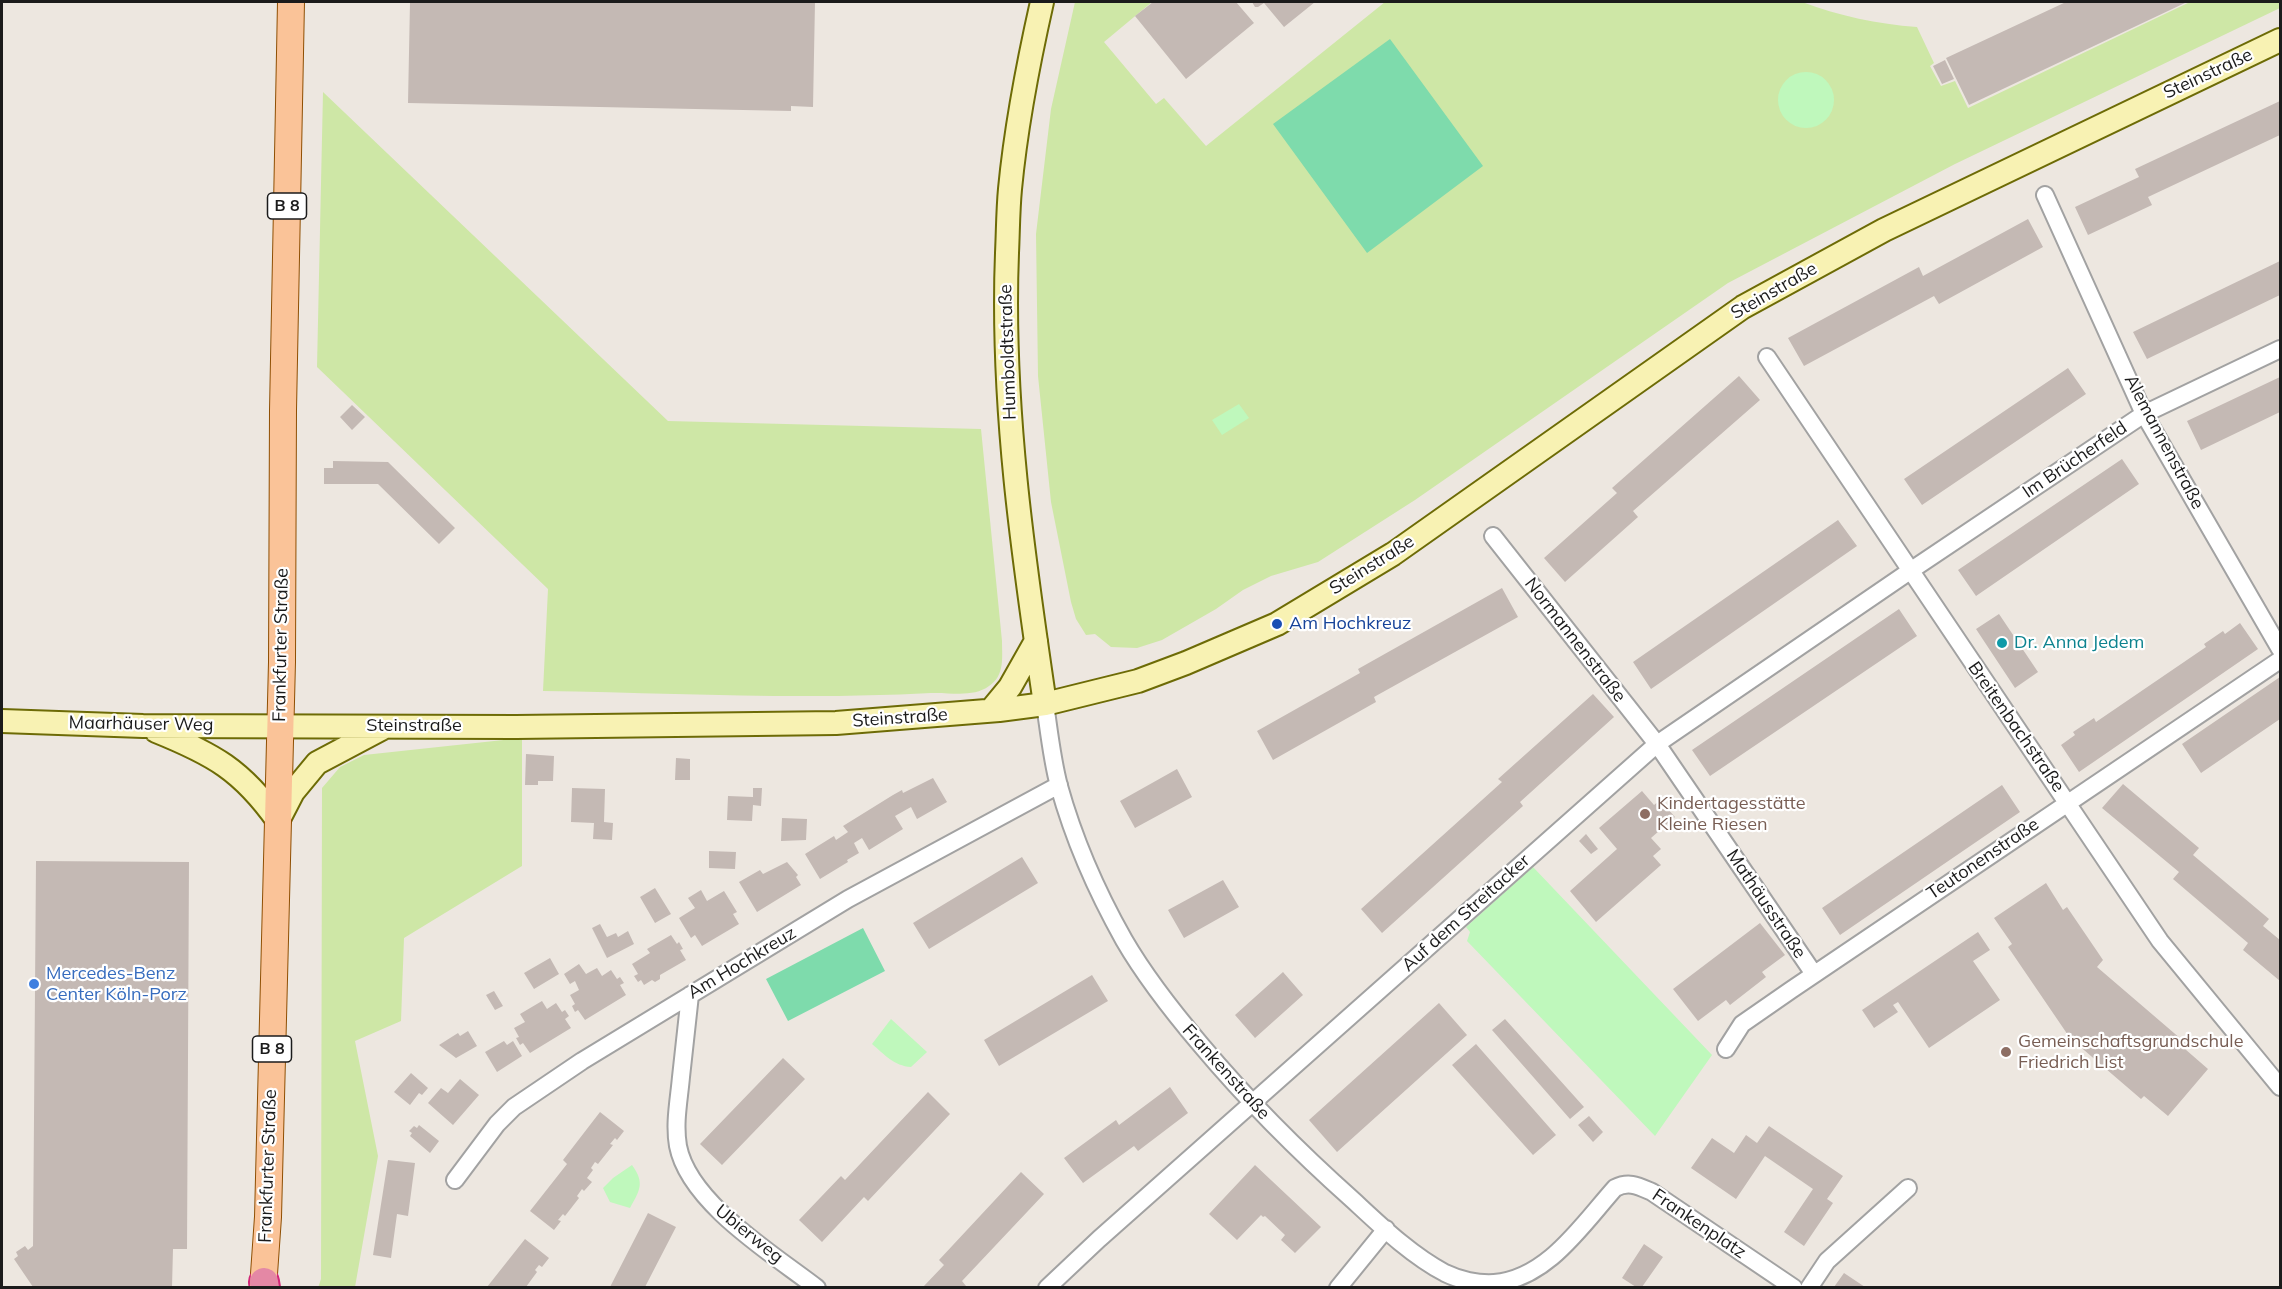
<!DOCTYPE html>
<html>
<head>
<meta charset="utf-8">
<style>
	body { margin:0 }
	#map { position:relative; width:2282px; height:1289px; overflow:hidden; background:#ede7e0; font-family:Mulish,sans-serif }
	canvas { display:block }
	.frame { position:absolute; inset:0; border:3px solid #1b1b1b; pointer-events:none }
</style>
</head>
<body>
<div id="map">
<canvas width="2282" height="1289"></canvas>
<div class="frame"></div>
</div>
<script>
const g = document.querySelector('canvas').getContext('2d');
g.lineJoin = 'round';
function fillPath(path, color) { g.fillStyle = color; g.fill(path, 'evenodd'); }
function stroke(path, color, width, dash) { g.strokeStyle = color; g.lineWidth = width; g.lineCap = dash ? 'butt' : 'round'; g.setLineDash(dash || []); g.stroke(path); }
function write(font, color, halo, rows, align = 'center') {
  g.font = font + ' Mulish,sans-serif'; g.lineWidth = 4.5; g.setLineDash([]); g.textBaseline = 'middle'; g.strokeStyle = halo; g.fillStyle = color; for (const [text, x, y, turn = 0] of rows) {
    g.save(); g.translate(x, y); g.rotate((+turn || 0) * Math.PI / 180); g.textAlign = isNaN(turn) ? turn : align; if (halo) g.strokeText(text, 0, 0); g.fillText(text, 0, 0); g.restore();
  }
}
fillPath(new Path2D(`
	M 1075,2 L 1152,2 L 1104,42 L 1156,104 L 1164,98 L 1206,146 L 1385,2 L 1802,2 C 1840,16 1877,24 1917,27 L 1934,63 L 1930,66 L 1941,86 L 1955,81 L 1968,108 L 2190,2 L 2280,2 L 2280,8 L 1955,164 L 1728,283 L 1415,500 L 1318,562 L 1271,576 L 1243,590 L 1216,609 L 1162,640 L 1137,648 L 1111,647 L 1095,634 L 1086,635 L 1076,619 L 1071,602 L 1051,502 L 1038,376 L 1036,234 L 1051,109 Z
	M 323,92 L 668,421 L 981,429 L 1002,641 C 1002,657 1005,676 989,686 C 973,698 950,692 931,693 C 802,700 672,693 543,691 L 548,589 L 317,367 Z
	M 522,738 L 522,866 L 404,938 L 401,1021 L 355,1041 L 378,1156 L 355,1287 L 318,1288 L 321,1279 L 322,788 L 340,767 L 364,755 Z`), '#cee7a6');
fillPath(new Path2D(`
	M1778 100a28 28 0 1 1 56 0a28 28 0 1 1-56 0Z
	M 1239,404 L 1249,418 L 1222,435 L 1212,420 Z
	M 1533,867 L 1712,1055 L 1655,1136 L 1467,941 L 1470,932 L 1466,927 Z
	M 891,1019 L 927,1052 L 911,1067 C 894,1066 884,1054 872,1044 Z
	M 632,1165 C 645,1183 640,1190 630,1208 L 610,1202 L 603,1188 L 613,1178 Z`), '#bff8bc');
fillPath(new Path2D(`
	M 1390,39 L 1483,166 L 1367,253 L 1273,124 Z
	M 863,928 L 885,971 L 788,1021 L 766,979 Z`), '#7edbac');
fillPath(new Path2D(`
	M 410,2 L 815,2 L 813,107 L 791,106 L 791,111 L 408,103 Z
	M 1153,2 L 1236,2 L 1254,23 L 1186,79 L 1135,16 Z
	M 1252,2 L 1315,2 L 1284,27 L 1264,3 L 1258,7 L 1255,7 Z
	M 2066,2 L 2187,2 L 1969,105 L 1946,58 Z
	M 1945,60 L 1954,79 L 1942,84 L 1933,66 Z
	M 2280,101 L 2280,135 L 2148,197 L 2152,205 L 2088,235 L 2075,207 L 2139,177 L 2135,169 Z
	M 2028,219 L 2043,247 L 1939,304 L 1934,296 L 1804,366 L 1788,338 L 1919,267 L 1923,276 Z
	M 2280,261 L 2280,295 L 2147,359 L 2133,332 Z
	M 2068,368 L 2086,394 L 1922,505 L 1904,479 Z
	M 1739,376 L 1760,400 L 1633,511 L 1638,517 L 1565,582 L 1544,558 L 1617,493 L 1612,488 Z
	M 2280,377 L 2280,412 L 2201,450 L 2187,421 Z
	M 352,405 L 365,417 L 352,430 L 340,417 Z
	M 2122,459 L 2139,484 L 1976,596 L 1958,570 Z
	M 333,461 L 388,462 L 455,528 L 439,544 L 378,484 L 324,484 L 324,468 L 333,468 Z
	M 1838,520 L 1857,546 L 1651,689 L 1633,662 Z
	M 1502,588 L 1518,617 L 1374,697 L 1376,702 L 1273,760 L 1257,731 L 1360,673 L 1358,669 Z
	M 1899,609 L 1917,636 L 1710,776 L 1692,750 Z
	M 1999,614 L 2038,672 L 2015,688 L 1976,629 Z
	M 2240,623 L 2258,649 L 2079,772 L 2061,745 L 2075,735 L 2073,732 L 2094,718 L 2096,722 L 2206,647 L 2204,644 L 2223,631 L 2225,634 Z
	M 2280,677 L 2280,719 L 2201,773 L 2182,744 Z
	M 1593,694 L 1614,717 L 1520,802 L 1523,806 L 1382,933 L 1361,909 L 1502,782 L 1498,779 Z
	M 526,754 L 554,756 L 553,781 L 538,781 L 538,785 L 525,785 Z
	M 676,758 L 690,759 L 690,780 L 675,780 Z
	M 1177,769 L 1192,797 L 1135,828 L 1120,801 Z
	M 933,778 L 947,802 L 917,819 L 911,807 L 895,816 L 903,829 L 869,850 L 862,838 L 854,843 L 859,853 L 847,860 L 848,862 L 820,879 L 805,854 L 834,836 L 836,840 L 848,832 L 843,826 L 893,795 L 902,790 L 903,793 Z
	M 2123,784 L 2199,848 L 2193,855 L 2269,919 L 2263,926 L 2280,940 L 2280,981 L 2243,950 L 2248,943 L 2173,879 L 2179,872 L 2102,808 Z
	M 2002,785 L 2020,812 L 1840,935 L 1822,908 Z
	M 572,788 L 605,789 L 604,822 L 613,823 L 612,840 L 593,839 L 594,823 L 571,822 Z
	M 753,788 L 762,788 L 761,806 L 753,805 L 752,821 L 727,820 L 728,796 L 753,797 Z
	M 1642,791 L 1654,805 L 1660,800 L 1675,817 L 1651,838 L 1661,849 L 1653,856 L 1661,865 L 1596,922 L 1570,891 L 1617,849 L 1599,828 Z
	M 782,818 L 807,819 L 806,840 L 781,841 Z
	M 1586,834 L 1598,849 L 1591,854 L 1579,841 Z
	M 709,851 L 736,852 L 735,869 L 709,868 Z
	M 1022,857 L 1038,883 L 929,949 L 913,923 Z
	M 36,861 L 189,862 L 187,1249 L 173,1249 L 172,1287 L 33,1287 L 14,1259 L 18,1256 L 16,1252 L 25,1246 L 28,1250 L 33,1246 Z
	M 787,862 L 798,875 L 796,877 L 801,885 L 757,912 L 739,882 L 760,870 L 763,874 Z
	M 1223,880 L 1239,907 L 1184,938 L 1168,910 Z
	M 2046,883 L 2063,910 L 2067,907 L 2103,960 L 2097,967 L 2188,1045 L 2185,1049 L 2208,1069 L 2168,1116 L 2144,1096 L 2141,1099 L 2070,1038 L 2008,947 L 2012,944 L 1994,918 Z
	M 655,888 L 671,914 L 655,923 L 640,897 Z
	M 701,890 L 707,901 L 724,891 L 737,912 L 733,914 L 739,924 L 702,946 L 695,935 L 691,938 L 679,918 L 695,908 L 688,898 Z
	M 1760,923 L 1785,955 L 1762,972 L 1766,977 L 1730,1005 L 1726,1000 L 1698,1021 L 1673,989 Z
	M 600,924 L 607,937 L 616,933 L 618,937 L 628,931 L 634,944 L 607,958 L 592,928 Z
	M 1978,932 L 1990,950 L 1973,961 L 2000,1000 L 1929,1048 L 1898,1002 L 1893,1005 L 1898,1012 L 1874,1028 L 1862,1010 Z
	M 671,935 L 677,944 L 679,942 L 683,949 L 680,950 L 686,960 L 660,975 L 660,979 L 655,982 L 652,980 L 644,985 L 641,980 L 638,982 L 634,976 L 638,974 L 632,964 L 650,953 L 647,949 Z
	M 550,958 L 559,974 L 534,989 L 524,973 Z
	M 579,964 L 586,974 L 597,968 L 602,976 L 611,970 L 617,979 L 620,977 L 624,983 L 620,985 L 626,995 L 585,1020 L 578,1010 L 575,1012 L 572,1006 L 575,1004 L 570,995 L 579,990 L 575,981 L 570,984 L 564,974 Z
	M 1283,972 L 1303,995 L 1255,1038 L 1235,1015 Z
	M 1092,975 L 1108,1001 L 999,1066 L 984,1040 Z
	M 494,991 L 503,1006 L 495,1010 L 486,995 Z
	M 542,1001 L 547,1009 L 556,1003 L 562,1012 L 565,1010 L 569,1016 L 565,1019 L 571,1028 L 530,1053 L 523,1043 L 520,1045 L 516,1038 L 519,1037 L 514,1028 L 525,1022 L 520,1014 Z
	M 1439,1003 L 1467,1035 L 1337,1152 L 1309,1120 Z
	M 1505,1019 L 1584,1107 L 1570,1119 L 1492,1030 Z
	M 468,1031 L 477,1046 L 456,1058 L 439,1045 L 458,1033 L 460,1036 Z
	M 504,1041 L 507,1045 L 513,1041 L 522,1056 L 497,1072 L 485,1052 Z
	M 1476,1044 L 1556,1135 L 1533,1155 L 1452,1065 Z
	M 783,1058 L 805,1079 L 722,1165 L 700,1144 Z
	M 411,1073 L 428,1088 L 422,1095 L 419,1093 L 410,1105 L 394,1092 Z
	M 460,1079 L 479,1095 L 453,1125 L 428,1103 L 441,1088 L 448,1093 Z
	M 1170,1087 L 1188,1113 L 1138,1151 L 1134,1146 L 1083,1183 L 1064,1158 L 1116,1120 L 1119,1125 Z
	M 928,1092 L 950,1114 L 868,1201 L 864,1197 L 822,1242 L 799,1220 L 841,1176 L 845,1180 Z
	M 600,1112 L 624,1131 L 617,1140 L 615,1138 L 610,1144 L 613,1145 L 598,1164 L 595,1162 L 591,1168 L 593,1170 L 587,1178 L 592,1182 L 584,1191 L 582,1189 L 577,1196 L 579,1198 L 565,1216 L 563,1214 L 558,1220 L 561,1221 L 554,1230 L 530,1211 L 567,1164 L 563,1160 Z
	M 1589,1116 L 1603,1132 L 1593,1142 L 1578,1125 Z
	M 419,1125 L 439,1141 L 430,1153 L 410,1136 L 412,1133 L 409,1131 L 414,1126 L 417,1128 Z
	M 1769,1126 L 1843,1176 L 1827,1199 L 1833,1203 L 1804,1246 L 1784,1232 L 1813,1189 L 1765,1156 L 1736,1199 L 1691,1168 L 1712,1138 L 1734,1153 L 1746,1135 L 1757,1143 Z
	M 388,1160 L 415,1163 L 408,1216 L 397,1214 L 391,1258 L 373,1255 Z
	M 1255,1165 L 1321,1227 L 1295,1253 L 1281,1240 L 1285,1235 L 1265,1216 L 1263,1217 L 1261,1215 L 1237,1240 L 1209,1214 Z
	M 1021,1172 L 1044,1194 L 962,1281 L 966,1286 L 965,1287 L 923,1287 L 944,1265 L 939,1260 Z
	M 648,1213 L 676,1227 L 645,1287 L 610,1287 Z
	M 525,1239 L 549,1258 L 542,1267 L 539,1265 L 535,1270 L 537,1272 L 526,1287 L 487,1287 Z
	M 1644,1244 L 1663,1257 L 1642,1287 L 1636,1287 L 1622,1278 Z
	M 1844,1273 L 1865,1287 L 1834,1287 Z`), '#c4b9b4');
const street = new Path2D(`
	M 2045,195 L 2144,414 L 2280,649
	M 1767,357 L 2160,941 L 2280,1087
	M 1493,536 L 1657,744 L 1814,974
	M 1045,704 C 1049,731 1052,760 1059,786 C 1074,840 1097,892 1124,940 C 1146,978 1173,1012 1201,1045 C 1248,1101 1299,1152 1354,1201 C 1381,1226 1411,1255 1445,1273 C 1459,1280 1478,1284 1494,1283 C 1547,1279 1582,1225 1615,1188 C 1629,1181 1638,1186 1652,1192 L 1794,1288
	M 690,995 C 687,1022 684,1050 681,1077 C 679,1100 674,1123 678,1146 C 689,1203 773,1254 817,1288
	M 1726,1049 L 1742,1024 L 1791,990 L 2280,660
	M 455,1180 L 497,1124 L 514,1107 L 582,1061 L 848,899 L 1059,785
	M 1047,1288 L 1099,1239 L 1657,744 L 1910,571 L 2144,414 L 2280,349
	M 1338,1288 L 1386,1229
	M 1809,1288 L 1827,1261 L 1908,1188`);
const secondary = new Path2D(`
	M 1042,2 C 1028,64 1016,126 1010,189 C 1008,210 1008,232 1007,253 C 1001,404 1023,555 1045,704
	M 991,710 L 1010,687 L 1036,641
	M 2,721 L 143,726 L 516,727 L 836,723 L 999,710 L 1045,704 L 1138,681 L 1186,663 L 1277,624 L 1393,554 L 1743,307 L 1884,230 L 2280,40
	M 156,731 C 213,754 242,770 278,821 L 293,792 L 317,763 L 383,728`);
const primary = new Path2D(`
	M 263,1288 L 268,1217 L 282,662 L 283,410 L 291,2`);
const highway = new Path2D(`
	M 264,1282 L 265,1288`);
stroke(street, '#a2a2a2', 20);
stroke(secondary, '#6d6b06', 26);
stroke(primary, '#8f4f03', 28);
stroke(highway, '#d22677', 32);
stroke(street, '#fff', 16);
stroke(secondary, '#f8f2b3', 22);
stroke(primary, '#fac398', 26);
stroke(highway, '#e488a5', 28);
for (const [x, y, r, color] of [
	[1277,624,6,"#1a4fb4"],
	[2002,643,6,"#0f9aa8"],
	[1645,814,6,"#8d6e63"],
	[34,984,6,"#3f7fe0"],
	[2006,1052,6,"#8d6e63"]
]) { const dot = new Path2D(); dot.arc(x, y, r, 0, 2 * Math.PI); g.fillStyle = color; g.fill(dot); stroke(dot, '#fff', 2); }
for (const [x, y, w] of [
	[287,206,39],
	[272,1049,39]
]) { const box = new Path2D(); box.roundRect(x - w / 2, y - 13, w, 26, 4.5); g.fillStyle = '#fff'; g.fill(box); stroke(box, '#1b1b1b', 1.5); }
write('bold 16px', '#1b1b1b', null, [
	["B 8",287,206],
	["B 8",272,1049]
]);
write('18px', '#1b1b1b', '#fff', [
	["Steinstraße",2208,74,-25],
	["Steinstraße",1774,291,-30],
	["Humboldtstraße",1008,352,-92],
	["Alemannenstraße",2164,442,62],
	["Im Brücherfeld",2075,460,-34],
	["Steinstraße",1372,565,-32],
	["Normannenstraße",1575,640,52],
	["Frankfurter Straße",281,645,-89],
	["Steinstraße",900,718,-4],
	["Maarhäuser Weg",141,724,1],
	["Steinstraße",414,726],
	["Breitenbachstraße",2016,727,55],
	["Teutonenstraße",1983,859,-34],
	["Mathäusstraße",1766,904,56],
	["Auf dem Streitacker",1466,913,-42],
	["Am Hochkreuz",742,963,-31],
	["Frankenstraße",1226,1072,48],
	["Frankfurter Straße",268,1166,-88],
	["Frankenplatz",1699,1224,34],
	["Ubierweg",749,1234,39]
]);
write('18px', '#164399', '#fff', [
	["Am Hochkreuz",1289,624]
], 'left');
write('18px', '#0d838f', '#fff', [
	["Dr. Anna Jedem",2014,643]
], 'left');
write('18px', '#785e54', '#fff', [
	["Kindertagesstätte",1657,804],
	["Kleine Riesen",1657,825],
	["Gemeinschaftsgrundschule",2018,1042],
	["Friedrich List",2018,1063]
], 'left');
write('18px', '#366cbe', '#fff', [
	["Mercedes-Benz",46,974],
	["Center Köln-Porz",46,995]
], 'left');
</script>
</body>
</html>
